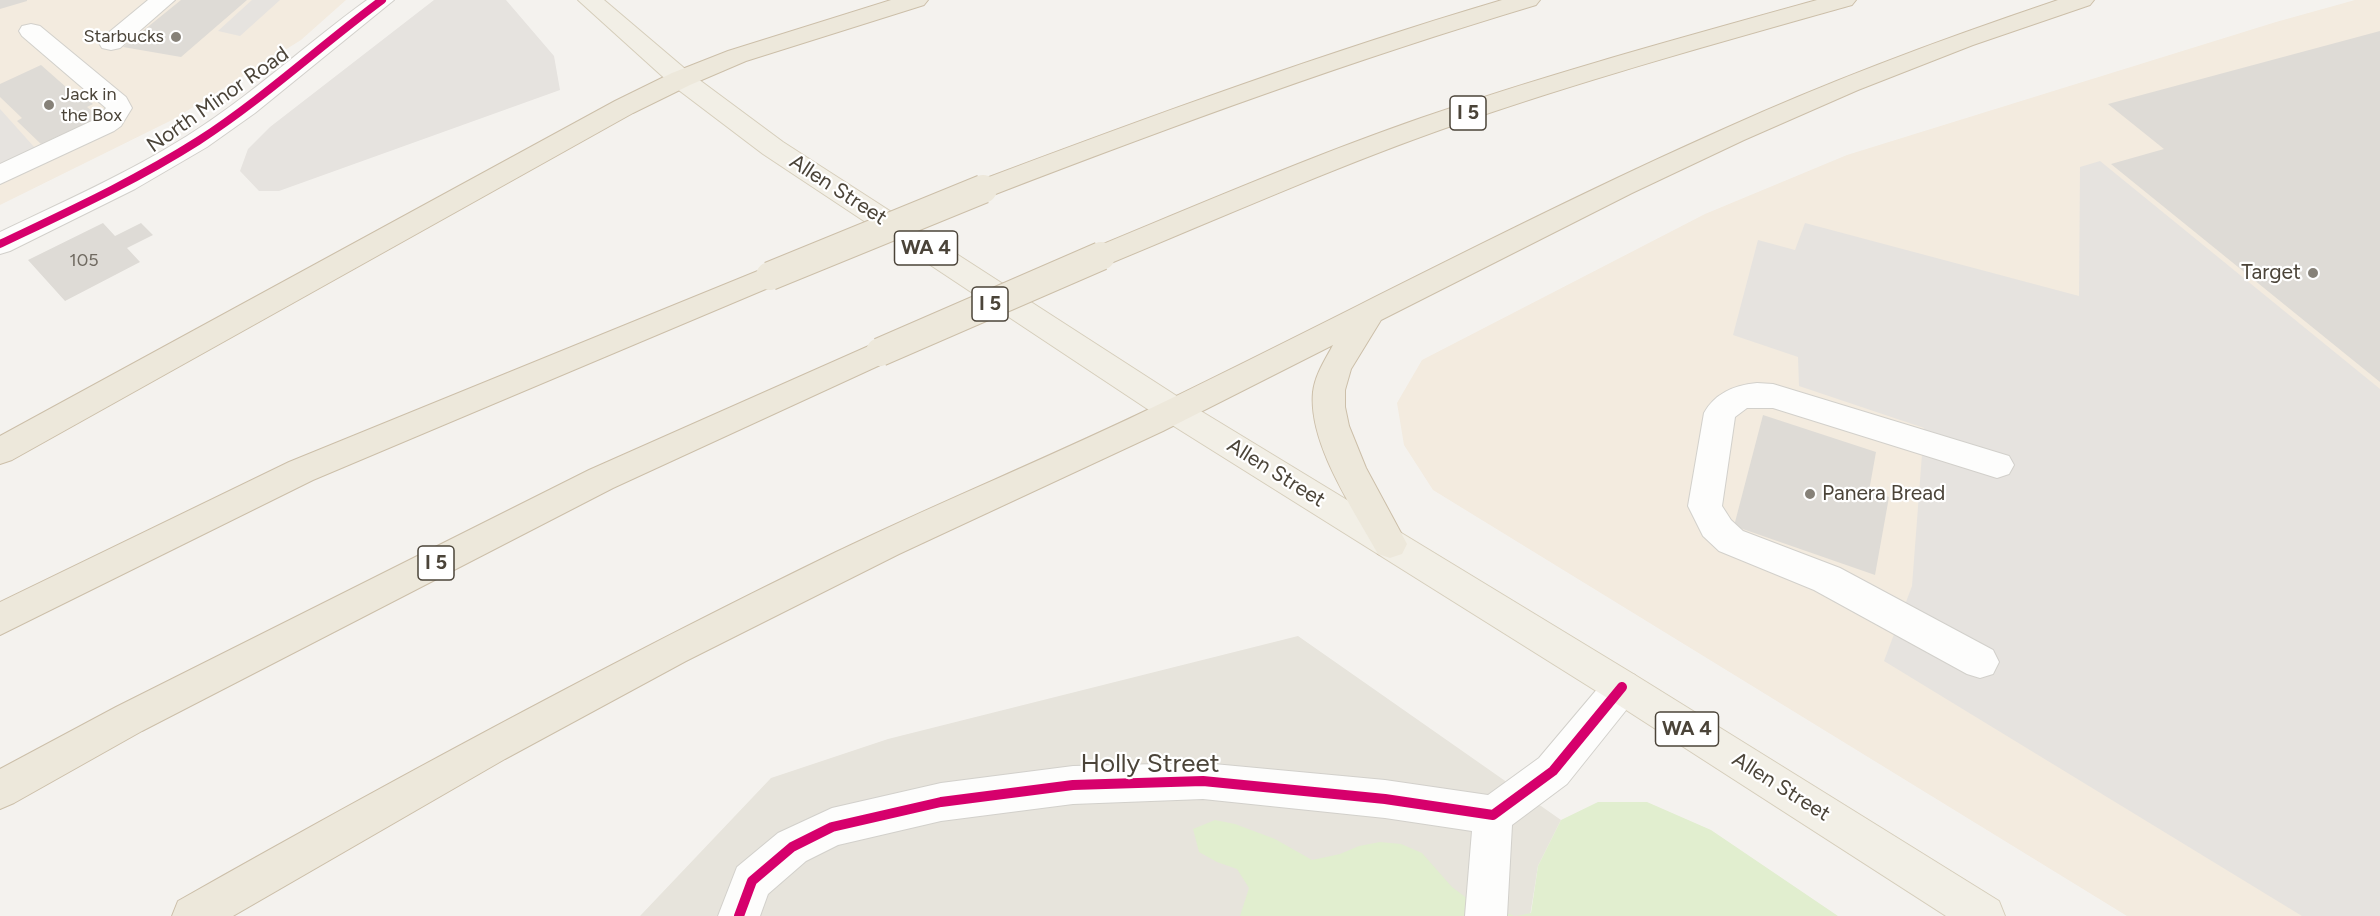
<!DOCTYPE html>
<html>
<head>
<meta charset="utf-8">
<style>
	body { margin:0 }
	canvas { display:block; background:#f4f2ee }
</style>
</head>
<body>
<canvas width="2380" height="916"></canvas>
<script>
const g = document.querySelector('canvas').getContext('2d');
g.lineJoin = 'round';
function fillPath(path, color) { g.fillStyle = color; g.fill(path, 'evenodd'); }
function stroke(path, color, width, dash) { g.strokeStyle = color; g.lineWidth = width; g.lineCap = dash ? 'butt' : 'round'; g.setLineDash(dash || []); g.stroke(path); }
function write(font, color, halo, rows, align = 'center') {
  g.font = font + ' Figtree,sans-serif'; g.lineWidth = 4.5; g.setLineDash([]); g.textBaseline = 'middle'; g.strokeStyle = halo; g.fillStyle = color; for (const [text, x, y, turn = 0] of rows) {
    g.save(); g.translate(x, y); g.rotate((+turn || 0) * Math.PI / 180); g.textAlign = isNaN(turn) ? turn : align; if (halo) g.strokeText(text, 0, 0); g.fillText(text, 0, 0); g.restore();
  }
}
fillPath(new Path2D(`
	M 1298,636 L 1561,820 L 1538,866 L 1530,916 L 640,916 L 771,778 L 888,739 Z`), '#e7e4dc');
fillPath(new Path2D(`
	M 0,0 L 346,0 L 301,40 L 174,119 L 0,205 Z
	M 2355,0 L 2380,0 L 2380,916 L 2127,916 L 1433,490 L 1404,445 L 1397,403 L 1422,360 L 1705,214 L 1847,155 L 2276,22 Z`), '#f3ebdf');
fillPath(new Path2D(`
	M 1598,802 L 1647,802 L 1711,830 L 1838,916 L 1516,916 L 1531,913 L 1538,866 L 1561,820 Z
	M 1215,820 L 1235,824 L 1275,839 L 1312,860 L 1340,854 L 1359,846 L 1380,842 L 1401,844 L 1422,853 L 1452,887 L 1472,902 L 1515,916 L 1240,916 L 1249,888 L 1237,869 L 1217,862 L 1199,852 L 1193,829 Z`), '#e1eecf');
fillPath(new Path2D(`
	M 252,0 L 280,0 L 240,36 L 218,31 Z
	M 434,0 L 506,0 L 554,56 L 560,90 L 279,191 L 259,191 L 240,171 L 248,149 L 270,127 Z
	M 0,109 L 35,148 L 0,164 Z
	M 2100,161 L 2380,389 L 2380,916 L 2302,916 L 1884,661 L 1912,586 L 1924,428 L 1799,386 L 1798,357 L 1733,335 L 1758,240 L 1795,250 L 1805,223 L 2079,296 L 2080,167 Z`), '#e6e3df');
fillPath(new Path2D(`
	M 0,0 L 27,0 L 27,1 L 0,9 Z
	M 181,0 L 247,0 L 181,57 L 123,47 Z
	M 2380,31 L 2380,382 L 2111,164 L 2164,149 L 2108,104 Z
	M 41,65 L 75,95 L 80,92 L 93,104 L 87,107 L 99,117 L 41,144 L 17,121 L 22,118 L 0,97 L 0,84 Z
	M 103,223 L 115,236 L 141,223 L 153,235 L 127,248 L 140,262 L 65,301 L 28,260 Z
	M 1763,415 L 1876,452 L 1869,491 L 1889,497 L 1875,575 L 1734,526 Z`), '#dedbd6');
const minor = new Path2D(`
	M 148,0 L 175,0 L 120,48 L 111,50 L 102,48 L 99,43 L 102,38 Z
	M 367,0 L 394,0 L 255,113 L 207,147 L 135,189 L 10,251 L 0,254 L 0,232 C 63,202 128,173 187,136 C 251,96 306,44 367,0 Z
	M 31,24 L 40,26 L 126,97 L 132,108 L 121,126 L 114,131 L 0,184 L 0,164 L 96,119 L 106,108 L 22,36 L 19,31 L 22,26 Z
	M 1757,383 L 1773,384 L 2009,456 L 2014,465 L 2009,474 L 1997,478 L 1773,408 L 1747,408 L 1735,417 L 1722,506 L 1731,520 L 1743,531 L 1840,568 L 1993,650 L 1999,662 L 1993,674 L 1980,678 L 1967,674 L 1814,590 L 1719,551 L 1703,536 L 1688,506 L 1704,413 C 1715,393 1735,385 1757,383 Z
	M 1622,670 L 1635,675 L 1641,687 L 1635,699 L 1567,784 L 1512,825 L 1507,916 L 1465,916 L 1472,831 L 1385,818 L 1203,799 L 1073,804 L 941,821 L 838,845 L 806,861 L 768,894 L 760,916 L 718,916 L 737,867 L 778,833 L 832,808 L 941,783 L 1073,766 L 1203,763 L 1385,780 L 1488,795 L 1539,758 L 1609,675 Z`);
const major = new Path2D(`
	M 578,0 L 604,0 L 690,73 L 783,142 L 1186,402 L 1635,675 L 1999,901 L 2005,916 L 1946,916 L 1609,699 L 1164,420 L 763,154 L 672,85 Z`);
const highway = new Path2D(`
	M 891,0 L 928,0 L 924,5 L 746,61 L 690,85 L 633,113 L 12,460 L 0,464 L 0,436 L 615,101 L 672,73 L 728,51 Z
	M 1502,0 L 1540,0 L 1536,5 C 1352,60 1172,126 993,195 L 983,198 L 973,195 L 969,189 L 973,183 C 1148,117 1323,53 1502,0 Z
	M 1817,0 L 1856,0 L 1852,5 C 1714,44 1575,82 1440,130 C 1328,170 1220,218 1111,263 L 1101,266 L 1091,263 L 1086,256 L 1091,249 C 1200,204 1309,157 1421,118 C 1551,73 1684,37 1817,0 Z
	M 2058,0 L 2094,0 L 2090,5 L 1973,45 L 1858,90 L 1744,140 L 1632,193 L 1381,320 L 1351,369 L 1345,390 L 1345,407 L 1349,426 L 1366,468 L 1407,544 L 1402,554 L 1390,558 L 1378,554 C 1354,510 1308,444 1313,392 C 1315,375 1325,360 1333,345 L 1163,431 L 899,554 L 686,661 L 505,759 L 233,916 L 172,916 L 178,901 C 394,779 612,661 836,552 C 946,499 1060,453 1170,399 C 1355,309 1537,212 1726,128 C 1834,79 1945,38 2058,0 Z
	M 770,266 L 780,269 L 785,276 L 780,283 L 313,480 L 0,635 L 0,602 L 289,462 Z
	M 880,341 L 891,344 L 895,352 L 891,360 L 613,488 L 142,731 L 14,803 L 0,809 L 0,769 L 116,707 L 589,470 Z`);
stroke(minor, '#d2d0cb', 2);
stroke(major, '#d6cebb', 2);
stroke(highway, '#ccbfa9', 2);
fillPath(minor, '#fdfdfc');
fillPath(major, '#f2efe6');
fillPath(highway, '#ede8db');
const highwayBridge = new Path2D(`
	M 770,276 L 983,189
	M 880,352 L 1101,256`);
stroke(highwayBridge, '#ccbfa9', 30, []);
stroke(highwayBridge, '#ede8db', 28);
stroke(new Path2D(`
	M 0,244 C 67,212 135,181 198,141 C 263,99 320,46 382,0`), '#d6006c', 8);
stroke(new Path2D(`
	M 739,916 L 752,881 L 792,847 L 832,827 L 941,802 L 1073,785 L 1203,781 L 1385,799 L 1493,815 L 1553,771 L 1622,687`), '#d6006c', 10);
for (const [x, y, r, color] of [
	[176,37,6,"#868178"],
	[49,105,6,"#868178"],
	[2313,273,6,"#868178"],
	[1810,494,6,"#868178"]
]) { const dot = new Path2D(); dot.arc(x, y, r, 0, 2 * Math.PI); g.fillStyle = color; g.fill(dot); stroke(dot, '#fff', 2); }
write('18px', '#4b4439', '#fff', [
	["Starbucks",164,37],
	["Jack in",61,95,"left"],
	["the Box",61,116,"left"]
], 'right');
write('18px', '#706a61', null, [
	["105",84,261]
]);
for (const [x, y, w] of [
	[1468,113,36],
	[926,248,63],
	[990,304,36],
	[436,563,36],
	[1687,729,63]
]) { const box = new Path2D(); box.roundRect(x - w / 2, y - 17, w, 34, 4.5); g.fillStyle = '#fff'; g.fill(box); stroke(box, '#4b4439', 1.5); }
write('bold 20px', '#4b4439', null, [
	["I 5",1468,113],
	["WA 4",926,248],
	["I 5",990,304],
	["I 5",436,563],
	["WA 4",1687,729]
]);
write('21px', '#4b4439', '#fff', [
	["North Minor Road",218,100,-35],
	["Allen Street",838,190,33],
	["Allen Street",1276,473,32],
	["Allen Street",1781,787,32]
]);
write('21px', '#4b4439', '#fff', [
	["Target",2301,273],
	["Panera Bread",1822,494,"left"]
], 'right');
write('26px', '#4b4439', '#fff', [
	["Holly Street",1150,764]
]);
</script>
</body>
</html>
